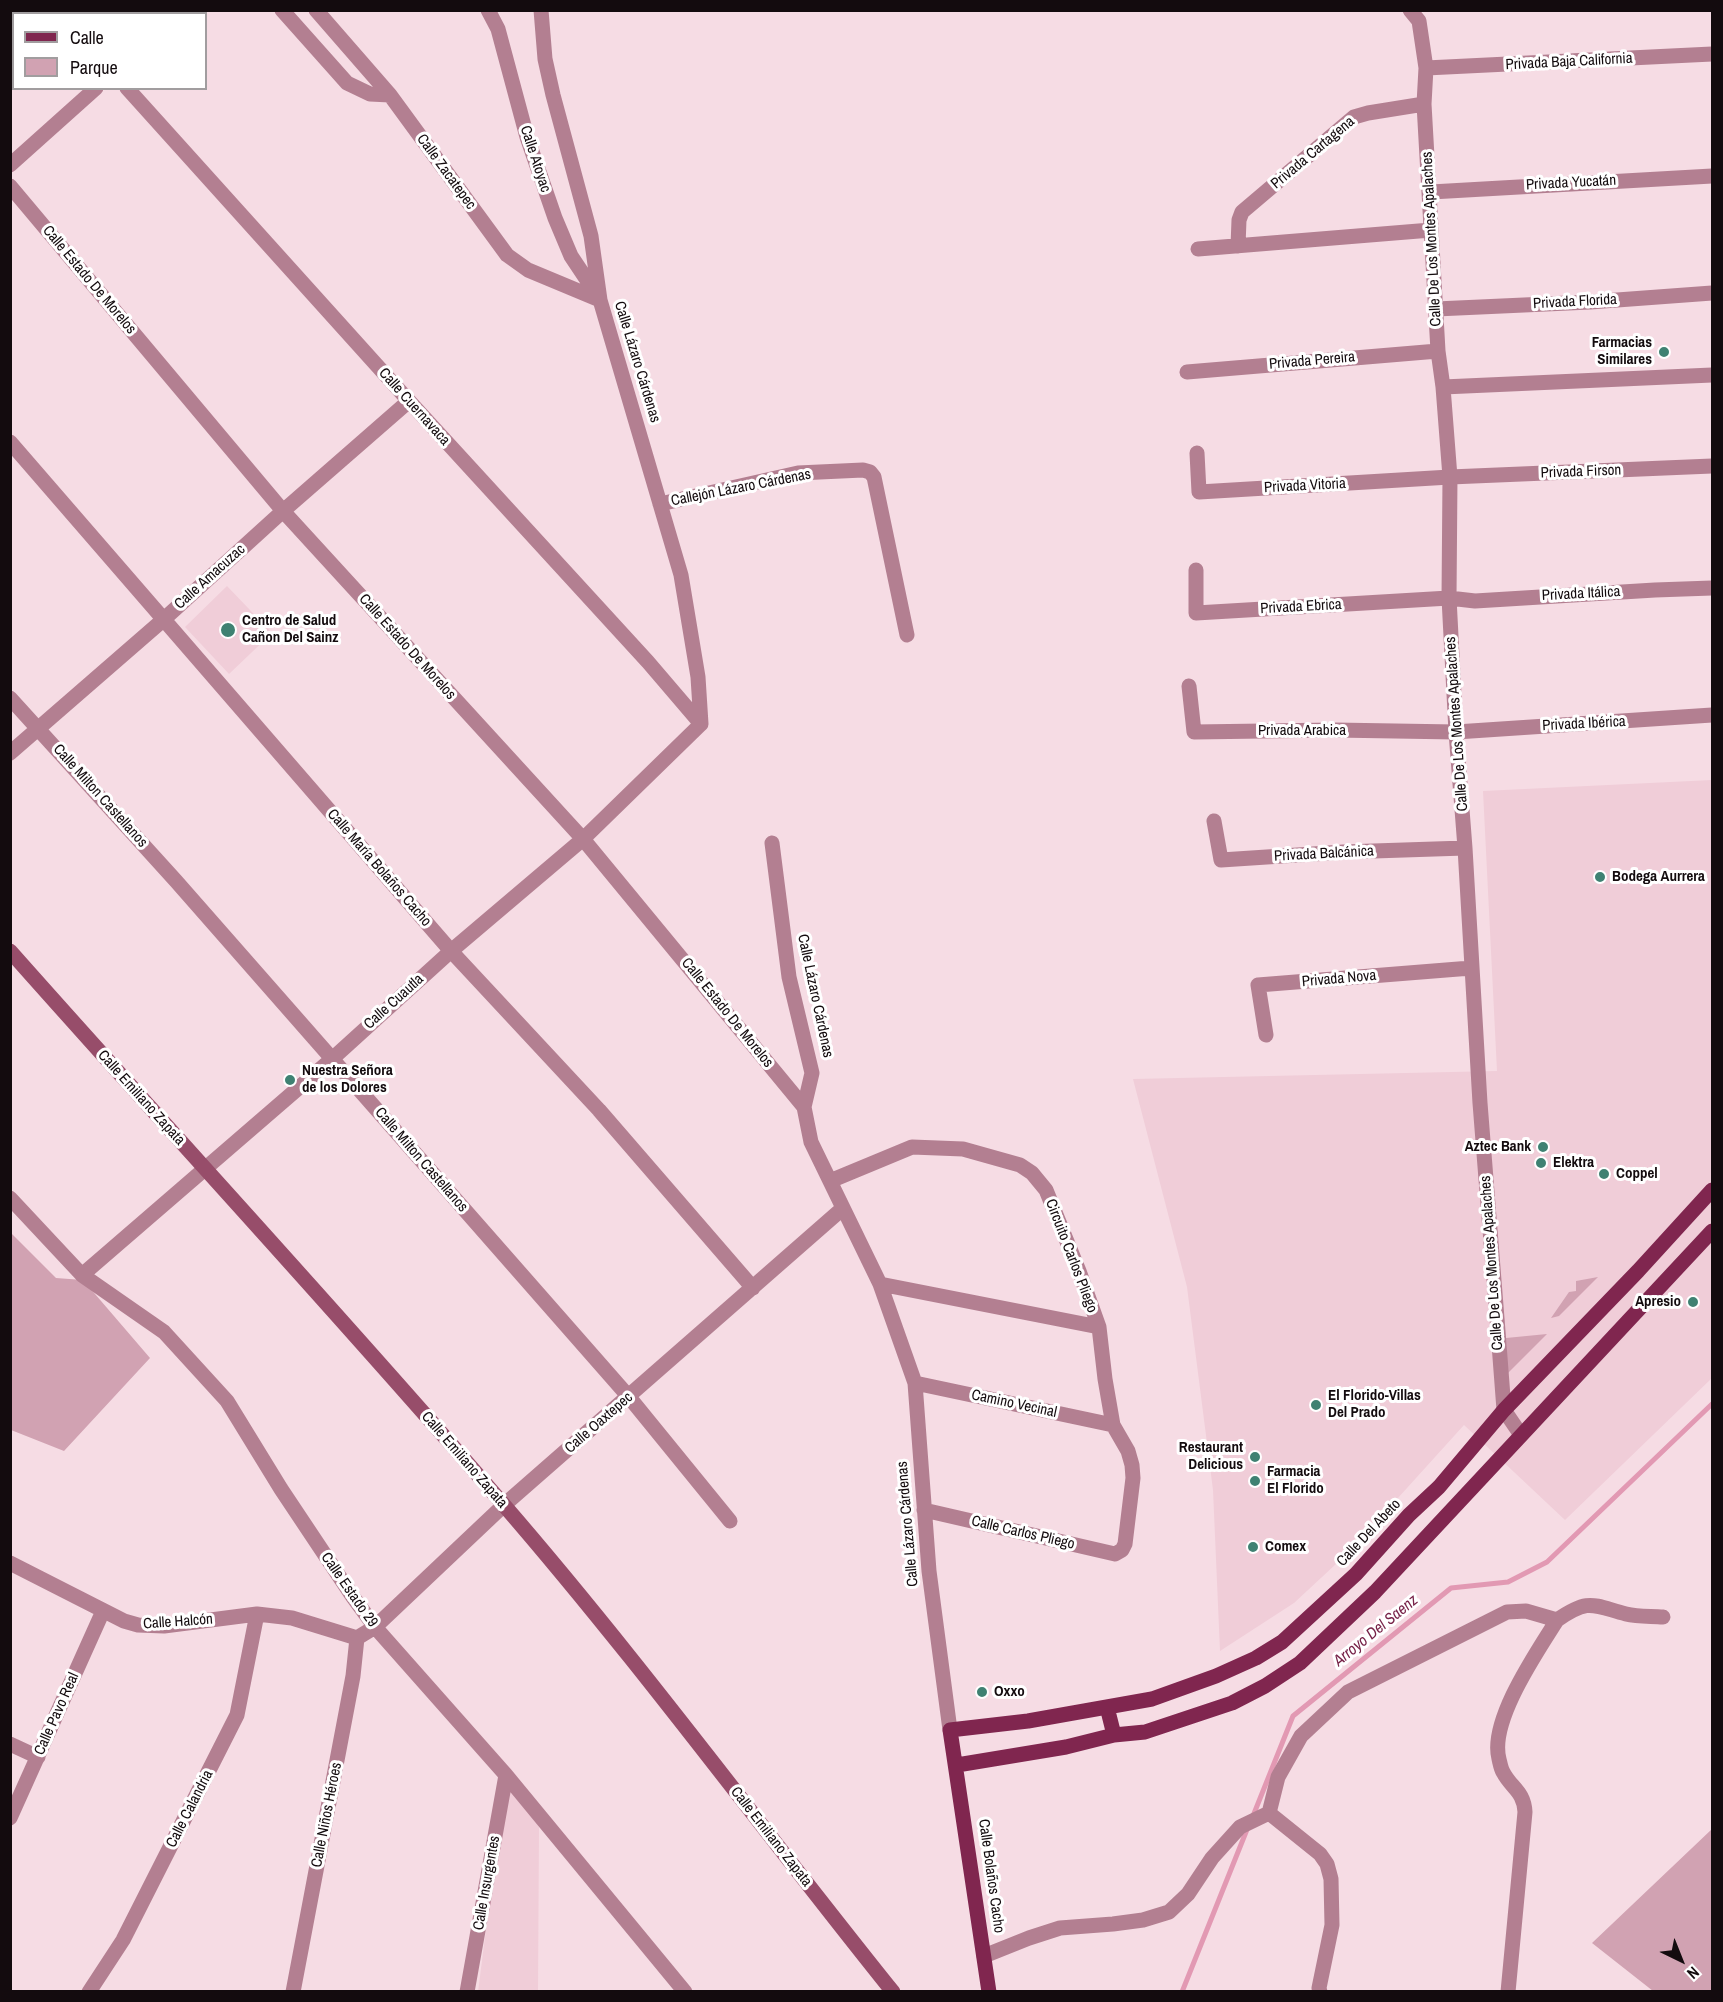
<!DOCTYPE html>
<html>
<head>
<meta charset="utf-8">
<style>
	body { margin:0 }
	#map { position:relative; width:1723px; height:2002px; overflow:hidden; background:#f6dce4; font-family:"Archivo Narrow",sans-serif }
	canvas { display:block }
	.frame { position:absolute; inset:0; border:12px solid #130b0e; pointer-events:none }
	.legend { position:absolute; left:12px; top:12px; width:195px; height:78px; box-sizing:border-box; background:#fff; border:2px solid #a19d9f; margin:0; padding:8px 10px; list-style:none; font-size:18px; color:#130b0e }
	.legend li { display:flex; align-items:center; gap:12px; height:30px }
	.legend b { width:30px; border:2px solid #a19d9f }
	.north { position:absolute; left:1651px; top:1930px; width:60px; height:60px; -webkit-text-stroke:4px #fff; paint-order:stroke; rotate:137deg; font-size:16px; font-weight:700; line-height:24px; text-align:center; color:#130b0e }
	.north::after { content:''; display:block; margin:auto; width:21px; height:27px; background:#130b0e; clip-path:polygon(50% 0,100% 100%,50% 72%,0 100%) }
</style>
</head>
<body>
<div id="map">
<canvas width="1723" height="2002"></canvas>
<div class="frame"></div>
<ul class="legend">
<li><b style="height:8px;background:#80264f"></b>Calle</li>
<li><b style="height:16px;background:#d1a2b2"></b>Parque</li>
</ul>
<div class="north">N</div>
</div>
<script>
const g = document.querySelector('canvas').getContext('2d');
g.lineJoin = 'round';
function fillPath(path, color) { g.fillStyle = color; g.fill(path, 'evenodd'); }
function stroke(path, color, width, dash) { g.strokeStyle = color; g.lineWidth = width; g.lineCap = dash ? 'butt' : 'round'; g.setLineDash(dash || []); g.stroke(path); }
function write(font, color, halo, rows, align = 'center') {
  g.font = font + ' "Archivo Narrow",sans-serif'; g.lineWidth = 6; g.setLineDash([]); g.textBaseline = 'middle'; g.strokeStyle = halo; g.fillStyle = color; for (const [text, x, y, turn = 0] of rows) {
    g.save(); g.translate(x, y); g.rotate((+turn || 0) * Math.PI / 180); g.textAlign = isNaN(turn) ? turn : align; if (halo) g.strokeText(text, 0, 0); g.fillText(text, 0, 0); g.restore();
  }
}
fillPath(new Path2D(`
	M 227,586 L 272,633 L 229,674 L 185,627 Z
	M 1712,780 L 1712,1378 L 1565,1520 L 1464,1425 L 1350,1551 L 1294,1603 L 1220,1651 L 1213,1490 L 1187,1287 L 1133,1079 L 1497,1071 L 1483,791 Z
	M 506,1772 L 539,1827 L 538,1991 L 478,1992 Z`), '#f0cdd8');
fillPath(new Path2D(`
	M 10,1232 L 56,1278 L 83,1280 L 150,1358 L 64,1451 L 11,1430 Z
	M 1598,1277 L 1559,1316 L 1551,1318 L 1569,1292 L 1576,1291 L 1576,1281 Z
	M 1547,1334 L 1507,1374 L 1506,1338 Z
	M 1712,1829 L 1712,1991 L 1653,1991 L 1592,1943 Z`), '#d1a2b2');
stroke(new Path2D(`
	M 1253,1816 L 1293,1716 L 1451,1588 L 1508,1582 L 1547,1562 L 1712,1404
	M 1182,1992 L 1248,1827`), '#e299b3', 5);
stroke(new Path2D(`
	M 60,10 L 63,14
	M 282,10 L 347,83 L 370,94 L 390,95
	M 316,10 L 390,95 L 507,255 L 528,270 L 600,300
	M 488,10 L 498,29 L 527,137 L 555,218 L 571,256 L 597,295
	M 541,10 L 545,59 L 553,95 L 591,236 L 600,300 L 681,575 L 698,677 L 701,724
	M 1410,10 L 1419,21 L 1426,68 L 1424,104 L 1438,351 L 1443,387 L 1450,477 L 1449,598 L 1456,732 L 1465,848 L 1480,1103 L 1498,1331 L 1504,1410 L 1521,1435
	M 1426,68 L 1712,54
	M 127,88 L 409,401 L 648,662 L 701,724
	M 10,165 L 96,88
	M 10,186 L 283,511 L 583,839 L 804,1107
	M 1431,192 L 1712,176
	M 1238,246 L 1239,220 L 1242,212 L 1354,117 L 1368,113 L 1424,104
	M 1198,249 L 1431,230
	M 1436,309 L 1590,302 L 1712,293
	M 1187,372 L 1438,351
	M 1443,387 L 1712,375
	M 10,442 L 451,951 L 599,1110 L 753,1288
	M 1197,453 L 1199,492 L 1450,477 L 1712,466
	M 660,504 L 798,473 L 863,470 L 870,472 L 874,477 L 907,635
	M 1196,570 L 1196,613 L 1449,598 L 1475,601 L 1655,590 L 1712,588
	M 1189,686 L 1194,732 L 1334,730 L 1456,732 L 1712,715
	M 10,698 L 176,881 L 629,1397 L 730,1521
	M 10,753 L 163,620 L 283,511 L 409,401
	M 1214,821 L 1221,860 L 1343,852 L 1465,848
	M 772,843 L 789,977 L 812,1073 L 804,1107 L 811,1142 L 880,1284 L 915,1383 L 929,1571 L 950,1730
	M 1266,1035 L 1258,985 L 1471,968
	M 830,1181 L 912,1147 L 963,1149 L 1020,1165 L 1032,1173 L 1046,1190 L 1079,1271 L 1099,1327 L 1105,1379 L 1113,1425 L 1128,1451 L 1132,1465 L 1133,1478 L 1125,1544 L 1122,1550 L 1115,1554 L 924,1510
	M 10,1198 L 82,1275 L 164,1332 L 227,1401 L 281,1489 L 353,1597 L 375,1627 L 506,1775 L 685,1992
	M 82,1275 L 332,1059 L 451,951 L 583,839 L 701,724
	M 880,1284 L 1099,1327
	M 915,1383 L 1113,1425
	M 10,1563 L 124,1621 L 138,1625 L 164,1626 L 257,1614 L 292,1618 L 357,1638
	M 357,1638 L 375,1627 L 504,1505 L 842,1209
	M 10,1744 L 38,1757
	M 1269,1813 L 1278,1777 L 1301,1736 L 1348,1692 L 1507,1612 L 1526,1611 L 1557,1620 C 1589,1598 1592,1605 1626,1614 C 1638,1617 1651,1616 1663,1617
	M 1269,1813 L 1320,1854 L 1327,1864 L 1331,1879 L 1332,1925 L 1319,1988 L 1320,1992
	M 10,1818 L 103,1611
	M 984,1956 L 1029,1938 L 1060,1928 L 1113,1924 L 1143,1920 L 1169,1912 L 1188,1894 L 1212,1858 L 1240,1827 L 1269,1813
	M 89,1992 L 123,1940 L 237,1715 L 257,1614
	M 293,1992 L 353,1676 L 357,1638
	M 467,1992 L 506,1775
	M 1508,1992 L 1525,1812 C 1524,1791 1511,1788 1503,1772 C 1501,1769 1500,1763 1499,1759 C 1489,1721 1537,1652 1557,1620`), '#b37f91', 15);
stroke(new Path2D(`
	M 10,951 C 174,1136 342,1317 503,1504 C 639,1661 762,1829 893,1992`), '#974d6a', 15);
stroke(new Path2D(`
	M 1107,1707 L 1114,1735
	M 957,1765 L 1066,1747 L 1114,1735 L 1145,1732 L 1232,1703 L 1265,1686 L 1300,1663 L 1375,1592 L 1712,1231
	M 989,1992 L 950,1730 L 1028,1721 L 1152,1699 L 1216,1676 L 1256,1658 L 1282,1642 L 1356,1574 L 1409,1515 L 1439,1487 L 1504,1410 L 1638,1271 L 1712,1190`), '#80264f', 15);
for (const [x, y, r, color] of [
	[1664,352,6,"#3f8172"],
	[228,630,8,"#3f8172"],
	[1600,877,6,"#3f8172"],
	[290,1080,6,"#3f8172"],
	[1543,1147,6,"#3f8172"],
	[1541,1163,6,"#3f8172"],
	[1604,1174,6,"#3f8172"],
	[1693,1302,6,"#3f8172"],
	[1316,1405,6,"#3f8172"],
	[1255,1457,6,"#3f8172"],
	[1255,1481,6,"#3f8172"],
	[1253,1547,6,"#3f8172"],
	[982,1692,6,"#3f8172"]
]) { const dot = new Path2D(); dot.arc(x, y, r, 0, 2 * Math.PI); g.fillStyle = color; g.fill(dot); stroke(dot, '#fff', 2); }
write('15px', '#130b0e', '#fff', [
	["Privada Baja California",1569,62,-3],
	["Privada Cartagena",1313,153,-40],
	["Calle Atoyac",535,159,72],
	["Calle Zacatepec",446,172,54],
	["Privada Yucatán",1571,183,-3],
	["Calle De Los Montes Apalaches",1432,239,-93],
	["Calle Estado De Morelos",89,280,50],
	["Privada Florida",1575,302,-3],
	["Privada Pereira",1312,361,-5],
	["Calle Lázaro Cárdenas",637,362,73],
	["Calle Cuernavaca",414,407,48],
	["Privada Firson",1581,472,-2],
	["Privada Vitoria",1305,486,-3],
	["Callejón Lázaro Cárdenas",741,488,-11],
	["Calle Amacuzac",210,577,-42],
	["Privada Itálica",1581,594,-3],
	["Privada Ebrica",1301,607,-3],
	["Calle Estado De Morelos",407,647,48],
	["Calle De Los Montes Apalaches",1457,724,-94],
	["Privada Ibérica",1584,724,-3],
	["Privada Arabica",1302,731],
	["Calle Milton Castellanos",100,796,48],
	["Privada Balcánica",1324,854,-3],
	["Calle María Bolaños Cacho",379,868,49],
	["Privada Nova",1339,979,-5],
	["Calle Lázaro Cárdenas",815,996,78],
	["Calle Cuautla",394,1002,-42],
	["Calle Estado De Morelos",727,1013,51],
	["Calle Emiliano Zapata",141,1098,48],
	["Calle Milton Castellanos",421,1160,49],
	["Circuito Carlos Pliego",1071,1256,69],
	["Calle De Los Montes Apalaches",1492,1263,-94],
	["Camino Vecinal",1014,1404,12],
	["Calle Oaxtepec",599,1423,-41],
	["Calle Emiliano Zapata",464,1460,49],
	["Calle Lázaro Cárdenas",908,1524,-95],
	["Calle Carlos Pliego",1023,1533,13],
	["Calle Del Abeto",1369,1533,-47],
	["Calle Estado 29",349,1590,55],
	["Calle Halcón",178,1622,-4],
	["Calle Pavo Real",57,1714,-66],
	["Calle Calandria",190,1809,-63],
	["Calle Niños Héroes",327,1815,-79],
	["Calle Emiliano Zapata",771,1837,52],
	["Calle Bolaños Cacho",991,1876,82],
	["Calle Insurgentes",487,1883,-80]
]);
write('bold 15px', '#130b0e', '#fff', [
	["Farmacias",1652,343,"right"],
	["Similares",1652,360,"right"],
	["Centro de Salud",242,621],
	["Cañon Del Sainz",242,638],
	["Bodega Aurrera",1612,877],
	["Nuestra Señora",302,1071],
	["de los Dolores",302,1088],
	["Aztec Bank",1531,1147,"right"],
	["Elektra",1553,1163],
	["Coppel",1616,1174],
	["Apresio",1681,1302,"right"],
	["El Florido-Villas",1328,1396],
	["Del Prado",1328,1413],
	["Restaurant",1243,1448,"right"],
	["Delicious",1243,1465,"right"],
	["Farmacia",1267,1472],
	["El Florido",1267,1489],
	["Comex",1265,1547],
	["Oxxo",994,1692]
], 'left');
write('italic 16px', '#772349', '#fff', [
	["Arroyo Del Saenz",1376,1631,-39]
]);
</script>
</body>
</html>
